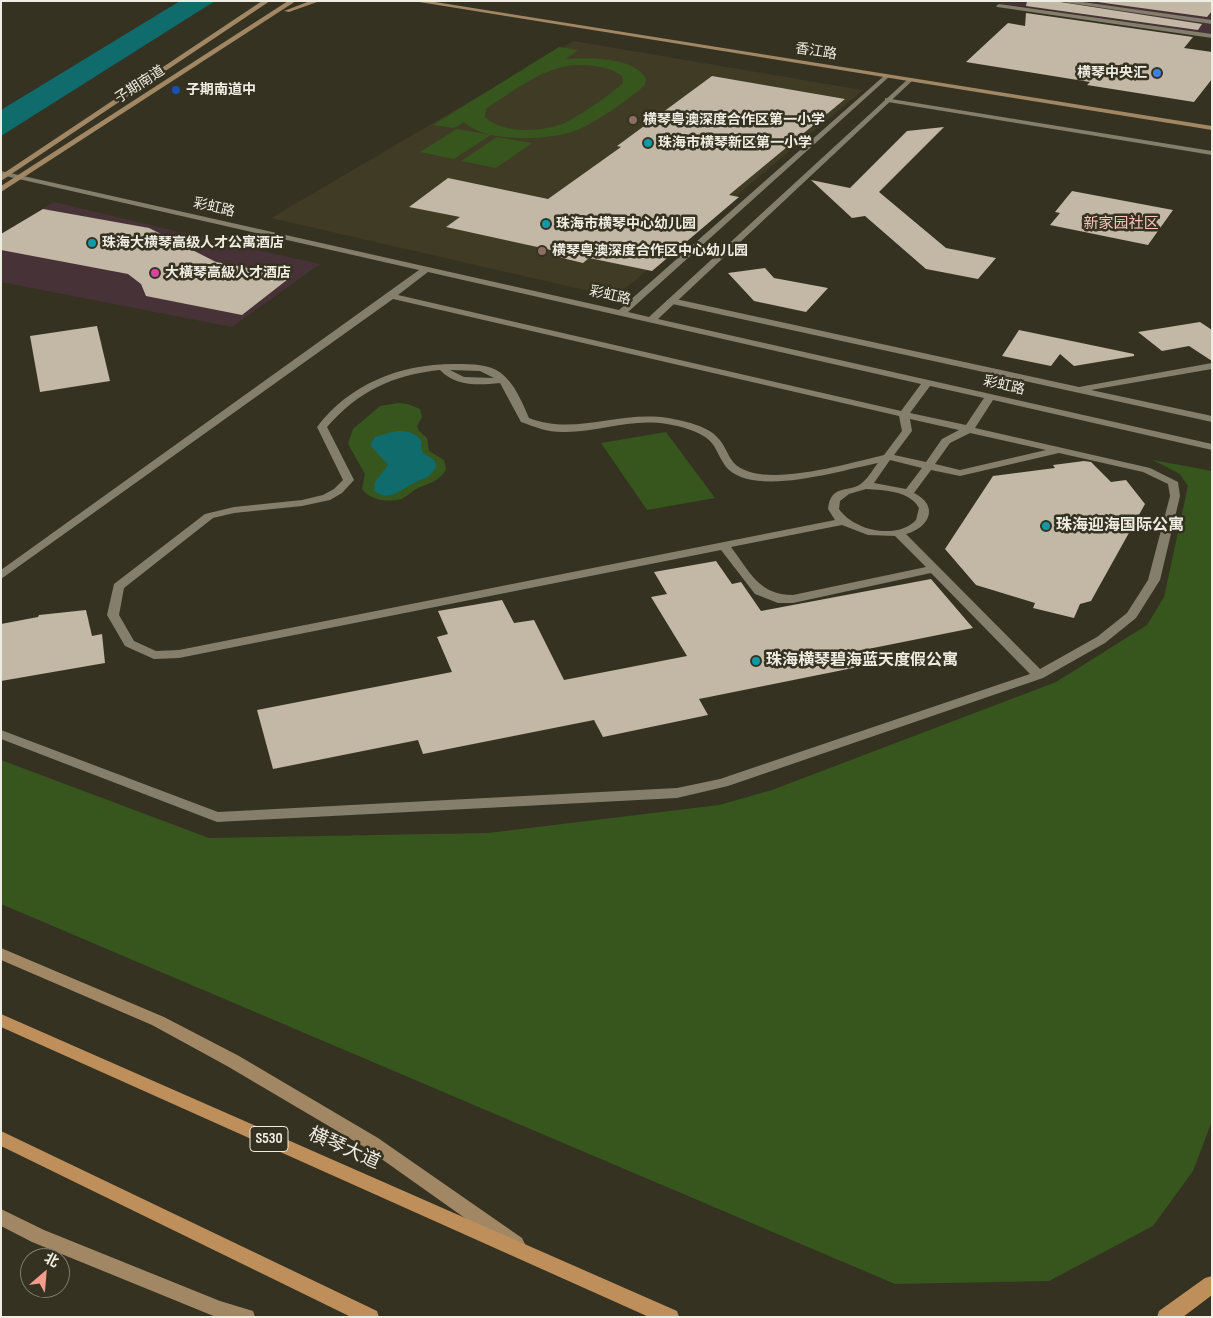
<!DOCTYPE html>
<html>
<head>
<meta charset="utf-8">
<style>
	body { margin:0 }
	#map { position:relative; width:1213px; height:1318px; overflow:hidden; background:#353221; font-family:"Sofia Sans Condensed","Noto Sans SC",sans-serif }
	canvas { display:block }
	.frame { position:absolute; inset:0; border:2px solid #efede2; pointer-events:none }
	.north { position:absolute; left:20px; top:1248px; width:50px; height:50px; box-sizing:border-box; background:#353221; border:1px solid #7f7d6e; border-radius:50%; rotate:27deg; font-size:14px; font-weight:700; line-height:20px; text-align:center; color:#efede2 }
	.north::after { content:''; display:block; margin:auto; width:18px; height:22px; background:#f49d8d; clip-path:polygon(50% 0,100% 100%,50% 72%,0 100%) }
</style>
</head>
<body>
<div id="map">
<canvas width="1213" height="1318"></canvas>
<div class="frame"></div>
<div class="north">北</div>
</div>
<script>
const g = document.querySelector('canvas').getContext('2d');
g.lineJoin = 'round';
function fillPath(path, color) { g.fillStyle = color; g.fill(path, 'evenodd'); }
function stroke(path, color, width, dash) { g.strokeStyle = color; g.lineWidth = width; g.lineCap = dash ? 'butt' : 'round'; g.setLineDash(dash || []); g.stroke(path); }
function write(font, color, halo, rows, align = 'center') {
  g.font = font + ' "Sofia Sans Condensed","Noto Sans SC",sans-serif'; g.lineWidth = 5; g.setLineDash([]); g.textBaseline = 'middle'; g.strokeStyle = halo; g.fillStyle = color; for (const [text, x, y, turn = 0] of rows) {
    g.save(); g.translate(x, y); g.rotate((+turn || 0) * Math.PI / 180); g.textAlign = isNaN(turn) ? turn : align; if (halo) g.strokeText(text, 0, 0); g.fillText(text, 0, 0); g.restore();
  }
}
fillPath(new Path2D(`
	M 983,1 L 1212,1 L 1212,34 Z
	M 54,202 L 213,240 L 320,264 L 232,327 L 1,282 L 1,234 Z`), '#473337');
fillPath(new Path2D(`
	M 573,41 L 863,90 L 615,297 L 271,218 Z`), '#403b24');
fillPath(new Path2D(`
	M 559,47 L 578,50 L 566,59 C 588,57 635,57 646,79 L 645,85 C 631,98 599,120 582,128 C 556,141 486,144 464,122 L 454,128 L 433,125 ZM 575,65 C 591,65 609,66 622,76 L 623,83 C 611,94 577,118 562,124 C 541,132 502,134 485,117 L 486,109 L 490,106 C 517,89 542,68 575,65 Z
	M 457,129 L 491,135 L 454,159 L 420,152 Z
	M 497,137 L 532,143 L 496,168 L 461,161 Z
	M 398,403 L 408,404 L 420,409 L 422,417 L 417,426 L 419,431 L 427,438 L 429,451 L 444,460 L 446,469 C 440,481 430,483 418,488 C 412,491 408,496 401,499 C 388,503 370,500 362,489 L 365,474 L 348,444 L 353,429 L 380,406 Z
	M 666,432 L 715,498 L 647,510 L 601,443 Z
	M 1153,460 L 1212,471 L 1212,1121 L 1193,1171 L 1153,1226 L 1049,1281 L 895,1284 L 1,904 L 1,760 L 209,838 L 488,833 L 719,805 L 772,790 L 1056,682 L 1147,625 L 1164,597 L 1188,486 L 1180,474 Z`), '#36561e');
fillPath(new Path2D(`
	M 180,1 L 215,1 L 1,136 L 1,110 Z
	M 396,431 C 407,431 416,432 422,442 C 418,454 427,454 435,461 L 436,467 C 428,480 425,477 414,483 C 400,490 390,502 374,491 L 375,482 L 388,465 L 370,445 L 375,437 Z`), '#0f6b6c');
fillPath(new Path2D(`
	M 1027,1 L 1054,1 L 1202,24 L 1198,30 L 1026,6 Z
	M 1090,1 L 1212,1 L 1212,11 L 1207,17 Z
	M 1026,13 L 1193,37 L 1184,48 L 1212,52 L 1212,79 L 1194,102 L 1087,85 L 1090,82 L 966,62 L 1008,23 L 1025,26 Z
	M 712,76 L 845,99 L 729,195 L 739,197 L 652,271 L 589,258 L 583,263 L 554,256 L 560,252 L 446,227 L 460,217 L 409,207 L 448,178 L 548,199 L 621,147 L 617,146 Z
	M 944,127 L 879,192 L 946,248 L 996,258 L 978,279 L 926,269 L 865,216 L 852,218 L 811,180 L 850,188 L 907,131 Z
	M 1072,191 L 1173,210 L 1148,245 L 1050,225 L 1060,213 L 1055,212 Z
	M 43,209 L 149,228 L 216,262 L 292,276 L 242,315 L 146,296 L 141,284 L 128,274 L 1,250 L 1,234 Z
	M 765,268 L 774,278 L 828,288 L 806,312 L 754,301 L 728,273 Z
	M 1200,322 L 1212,330 L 1212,361 L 1189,346 L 1162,351 L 1138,332 Z
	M 97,326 L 110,381 L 40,392 L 30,336 Z
	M 1019,330 L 1134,354 L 1134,356 L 1074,366 L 1060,354 L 1051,366 L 1002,356 Z
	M 1084,461 L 1091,462 L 1111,482 L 1126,480 L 1145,504 L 1091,601 L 1080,604 L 1074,618 L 1033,608 L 1035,603 L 976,585 L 945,549 L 993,476 L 1055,468 L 1053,465 Z
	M 716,561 L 732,584 L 741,582 L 761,611 L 931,579 L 973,628 L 848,653 L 858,667 L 699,699 L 708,715 L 603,737 L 594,720 L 423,754 L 418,740 L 273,769 L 257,710 L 452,672 L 437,637 L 448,634 L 438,611 L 502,600 L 514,623 L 534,620 L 564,680 L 687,656 L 651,597 L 667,594 L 654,572 Z
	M 86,610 L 92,636 L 102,634 L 105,663 L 1,681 L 1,624 L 38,617 L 39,615 Z`), '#c3b7a6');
fillPath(new Path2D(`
	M 1056,1 L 1075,1 L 1212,20 L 1212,24 Z
	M 885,98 L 1212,151 L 1212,155 L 888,102 L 885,102 Z
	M 671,298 L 1079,387 L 1212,363 L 1212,369 L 1091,390 L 1212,416 L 1212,422 L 668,303 L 666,301 Z`), '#837f6c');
fillPath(new Path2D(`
	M 999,4 L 1212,34 L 1212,38 L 997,7 L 996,6 Z
	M 885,75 L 890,76 L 628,312 L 649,317 L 908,79 L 912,79 L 912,81 L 658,319 L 1212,444 L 1212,450 L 993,400 L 975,428 L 1150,468 L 1178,482 L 1180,496 L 1160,580 L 1136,618 L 1105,643 L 1043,678 L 728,786 L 677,798 L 217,822 L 1,739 L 1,730 L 218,812 L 677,788 L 720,779 L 1030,674 L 931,573 L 793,603 L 778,603 L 755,594 L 721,550 L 179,658 L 154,659 L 125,646 L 107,615 L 114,584 L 205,514 L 234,507 L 302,500 L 323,495 L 334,489 L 343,480 L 317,427 C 350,383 403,363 457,364 C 472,364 489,364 501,373 C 515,384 522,402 529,418 C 575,436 620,410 668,418 C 683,421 706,425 717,437 C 725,444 728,458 736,465 C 765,489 849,463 884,455 L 902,431 L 899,416 L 393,299 L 1,579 L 1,570 L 419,270 L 1,175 L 1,171 L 619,310 ZM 428,272 L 921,384 L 901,411 L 398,295 ZM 440,370 C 456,387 479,385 500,383 L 521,422 C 535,427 547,432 562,432 C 597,433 629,418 667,424 C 680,426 699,431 709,440 C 717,447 720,461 728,469 C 757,497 842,470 878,463 C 873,469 869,477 863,482 C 851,494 831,482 828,509 L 835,520 L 179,650 L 156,651 L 134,641 L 119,615 L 124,588 L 213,518 L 234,513 L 302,506 L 330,500 L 342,493 L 354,480 L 327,427 C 359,391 392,375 440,370 ZM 450,370 L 480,371 L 494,378 L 464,377 ZM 930,386 L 984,398 L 966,425 L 910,413 ZM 910,419 L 959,430 L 942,439 L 926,462 L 894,455 L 912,431 ZM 970,433 L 1046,450 L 960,470 L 935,464 L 950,443 ZM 1059,453 L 1143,472 L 1168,484 L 1170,496 L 1148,580 L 1127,613 L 1097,637 L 1040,669 L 906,534 C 929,528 940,506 914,493 L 931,470 L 960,476 ZM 890,460 L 922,468 L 906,489 L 874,483 ZM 866,489 C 884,490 910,491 919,508 L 916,520 C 897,540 854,531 839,509 L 840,501 L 849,494 ZM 842,525 L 868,535 L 895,536 L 926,567 L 793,595 C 759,595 750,572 731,547 Z`), '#837f6c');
fillPath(new Path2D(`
	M 262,1 L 270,1 L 1,181 L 1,175 Z
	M 288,1 L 296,1 L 1,192 L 1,186 Z
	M 310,1 L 320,1 L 289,12 L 284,11 Z
	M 413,1 L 429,1 L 1212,126 L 1212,130 Z
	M 1,948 L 164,1017 L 239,1056 L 378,1138 L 522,1238 L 525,1244 L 522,1250 L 516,1252 L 510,1250 L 366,1148 L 227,1066 L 152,1025 L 1,960 Z
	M 1,1209 L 44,1230 L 220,1301 L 253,1311 L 255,1317 L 216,1317 L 32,1242 L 1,1226 Z`), '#a18764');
fillPath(new Path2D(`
	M 1,1014 L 677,1311 L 679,1317 L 649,1317 L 1,1027 Z
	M 1,1131 L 377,1311 L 379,1317 L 351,1317 L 1,1146 Z
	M 1212,1276 L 1212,1295 L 1183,1317 L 1157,1317 L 1159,1311 L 1205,1278 Z`), '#be8f5b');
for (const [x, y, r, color] of [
	[1157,73,5,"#3f7fe0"],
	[176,90,5,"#1a4fb4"],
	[633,120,5,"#8d6e63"],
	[648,143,5,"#0f9aa8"],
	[546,224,5,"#0f9aa8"],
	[92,243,5,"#0f9aa8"],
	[542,251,5,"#8d6e63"],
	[155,273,5,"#d1479c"],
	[1046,526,5,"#0f9aa8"],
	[756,661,5,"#0f9aa8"]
]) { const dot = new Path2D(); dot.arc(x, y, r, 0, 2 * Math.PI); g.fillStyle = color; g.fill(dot); stroke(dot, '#353221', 2); }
write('14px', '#efede2', '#353221', [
	["香江路",816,52,9],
	["子期南道",140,85,-33],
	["彩虹路",214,208,13],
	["彩虹路",610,296,13],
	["彩虹路",1004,386,13]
]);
write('bold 14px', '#efede2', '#353221', [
	["横琴中央汇",1147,73,"right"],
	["子期南道中",186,90],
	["横琴粤澳深度合作区第一小学",643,120],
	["珠海市横琴新区第一小学",658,143],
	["珠海市横琴中心幼儿园",556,224],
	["珠海大横琴高级人才公寓酒店",102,243],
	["横琴粤澳深度合作区中心幼儿园",552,251],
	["大橫琴高級人才酒店",165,273]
], 'left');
write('15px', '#fac7bd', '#353221', [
	["新家园社区",1121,224]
]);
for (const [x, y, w] of [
	[269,1139,38]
]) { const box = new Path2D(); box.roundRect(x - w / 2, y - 12.5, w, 25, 4); g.fillStyle = '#353221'; g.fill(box); stroke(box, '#efede2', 1); }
write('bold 15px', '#efede2', null, [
	["S530",269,1139]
]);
write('bold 16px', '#efede2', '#353221', [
	["珠海迎海国际公寓",1056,526],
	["珠海横琴碧海蓝天度假公寓",766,661]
], 'left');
write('19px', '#efede2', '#353221', [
	["横琴大道",344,1149,24]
]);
</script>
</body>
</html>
